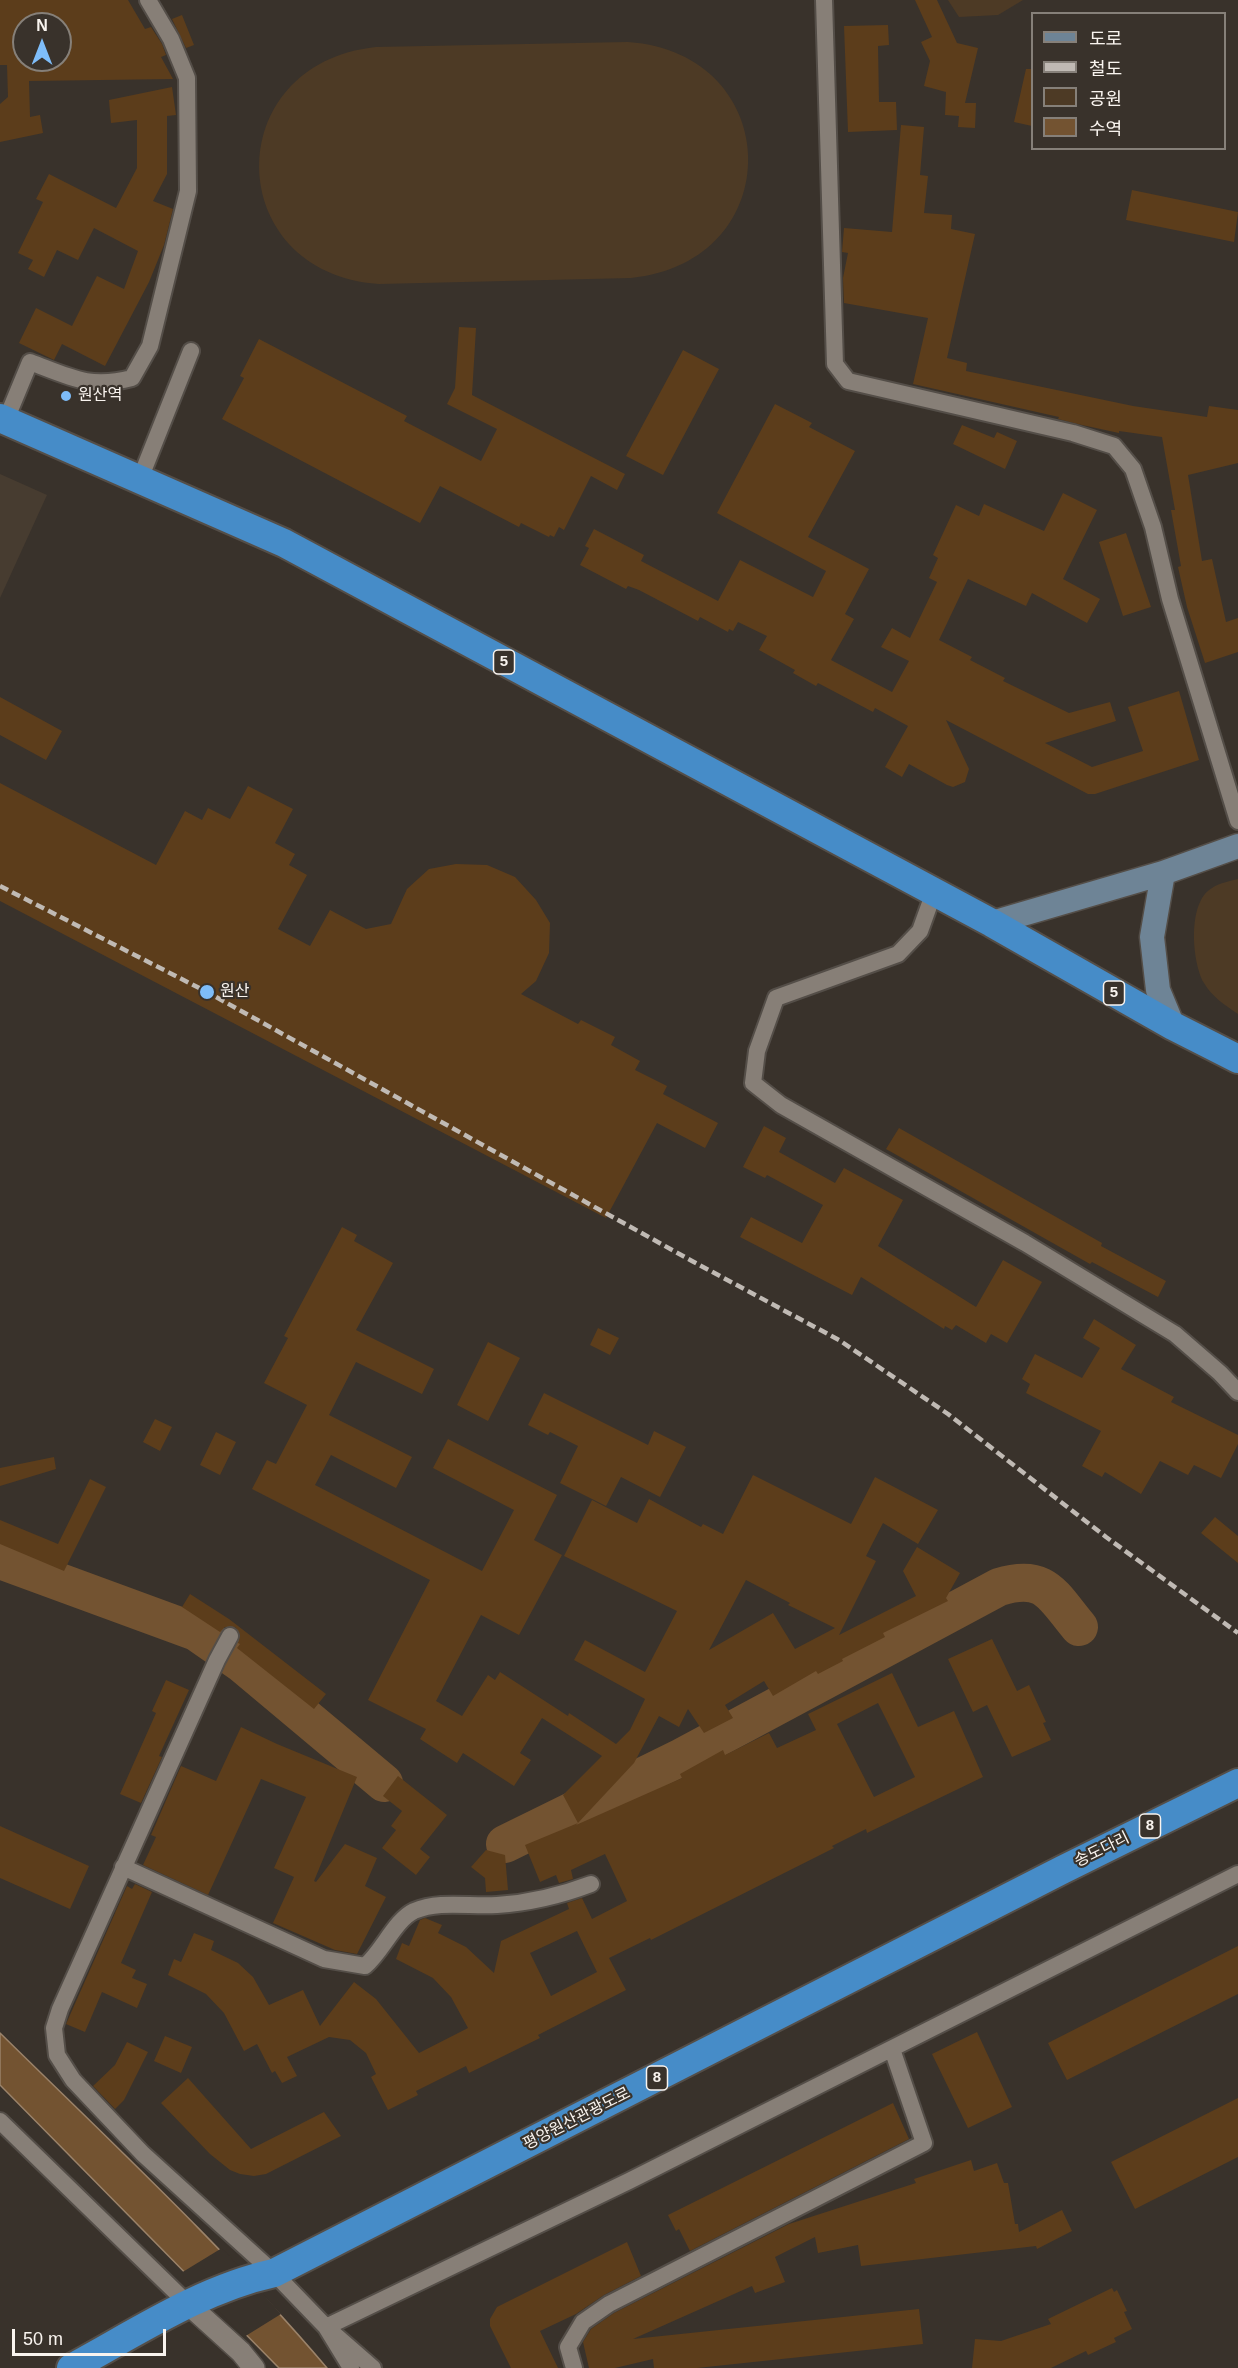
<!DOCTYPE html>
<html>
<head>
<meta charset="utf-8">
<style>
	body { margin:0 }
	#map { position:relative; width:1238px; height:2368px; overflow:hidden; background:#39322b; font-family:Helvetica,"Noto Sans KR",sans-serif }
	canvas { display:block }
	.legend { position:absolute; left:1031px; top:12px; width:195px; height:138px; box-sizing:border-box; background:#39322b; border:2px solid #868079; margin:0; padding:8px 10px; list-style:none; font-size:18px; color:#f9f4ef }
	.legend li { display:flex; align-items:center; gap:12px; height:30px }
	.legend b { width:30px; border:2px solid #868079 }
	.north { position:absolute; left:12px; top:12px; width:60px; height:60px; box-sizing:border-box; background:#39322b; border:2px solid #868079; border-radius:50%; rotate:0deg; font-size:16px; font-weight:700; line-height:24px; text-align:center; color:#f9f4ef }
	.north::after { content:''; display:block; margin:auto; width:21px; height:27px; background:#7ebdf9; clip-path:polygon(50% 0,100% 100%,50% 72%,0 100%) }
	.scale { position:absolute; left:12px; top:2329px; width:154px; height:27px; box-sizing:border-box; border:3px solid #f9f4ef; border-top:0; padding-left:8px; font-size:18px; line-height:21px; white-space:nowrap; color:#f9f4ef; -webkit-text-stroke:4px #39322b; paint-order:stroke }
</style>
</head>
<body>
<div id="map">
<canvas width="1238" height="2368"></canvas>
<ul class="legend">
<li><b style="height:8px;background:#6e8496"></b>도로</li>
<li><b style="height:8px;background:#c0bab4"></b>철도</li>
<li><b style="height:16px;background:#4d3a25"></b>공원</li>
<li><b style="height:16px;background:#735331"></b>수역</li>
</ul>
<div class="north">N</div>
<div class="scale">50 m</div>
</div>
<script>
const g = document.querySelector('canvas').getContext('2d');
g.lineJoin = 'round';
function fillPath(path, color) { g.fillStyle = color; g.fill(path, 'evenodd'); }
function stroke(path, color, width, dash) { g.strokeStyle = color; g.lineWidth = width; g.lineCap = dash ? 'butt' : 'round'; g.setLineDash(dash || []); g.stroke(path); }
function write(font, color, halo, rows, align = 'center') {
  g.font = font + ' Helvetica,"Noto Sans KR",sans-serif'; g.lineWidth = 4.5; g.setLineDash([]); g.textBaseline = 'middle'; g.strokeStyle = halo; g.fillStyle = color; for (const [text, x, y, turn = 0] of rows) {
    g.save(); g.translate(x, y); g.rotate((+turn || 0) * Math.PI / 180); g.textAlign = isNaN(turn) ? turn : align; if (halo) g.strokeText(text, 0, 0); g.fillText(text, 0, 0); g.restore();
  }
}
fillPath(new Path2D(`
	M 0,474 L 47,495 L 0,598 Z`), '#473c30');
fillPath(new Path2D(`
	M 948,0 L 1023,0 L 998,15 L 959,17 Z
	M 628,42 C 786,53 790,262 631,278 L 379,284 C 222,273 218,64 376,47 Z
	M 1238,879 L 1238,1014 C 1225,1005 1212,997 1204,983 C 1192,962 1187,902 1212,888 C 1219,883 1230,881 1238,879 Z`), '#4d3a25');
const water = new Path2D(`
	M 0,2033 C 111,2142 226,2249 327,2368 L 279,2368 L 0,2085 Z`);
fillPath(water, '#735331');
stroke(water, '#9b836a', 1.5);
fillPath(new Path2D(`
	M 222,2248 L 281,2314 L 244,2337 L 181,2273 Z`), '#39322b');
stroke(new Path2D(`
	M 0,1560 L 196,1632 L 242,1664 L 384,1783
	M 505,1844 L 682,1757 L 999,1587 C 1046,1573 1052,1595 1079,1627`), '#735331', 38);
fillPath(new Path2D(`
	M 0,0 L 128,0 L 145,29 L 151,27 L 162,44 L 166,55 L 161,57 L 173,79 L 29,81 L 30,117 L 40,115 L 43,133 L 0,142 L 0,104 L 8,97 L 7,65 L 0,65 ZM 23,24 L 60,24 L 60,60 L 23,60 Z
	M 915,0 L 937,0 L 957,43 L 978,48 L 965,103 L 976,103 L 975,128 L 958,127 L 959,116 L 945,115 L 946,92 L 924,86 L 930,61 L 921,42 L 932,37 Z
	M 182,15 L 194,45 L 186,48 L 172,19 Z
	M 888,25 L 889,45 L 878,46 L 879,102 L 896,102 L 897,130 L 848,132 L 844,26 Z
	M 1026,69 L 1032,69 L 1032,126 L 1014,122 Z
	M 172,87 L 176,115 L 167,116 L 167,174 L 153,201 L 173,209 L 164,245 L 149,282 L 105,366 L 62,344 L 54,360 L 19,343 L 36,308 L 72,326 L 97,276 L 124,289 L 138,251 L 94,228 L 78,260 L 57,250 L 44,277 L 28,269 L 33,260 L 18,253 L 43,202 L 36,199 L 49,174 L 116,208 L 137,168 L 137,120 L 111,123 L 109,100 Z
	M 901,125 L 924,127 L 920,175 L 928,176 L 924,213 L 952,215 L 951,229 L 975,234 L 947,358 L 967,363 L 966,371 L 1133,406 L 1207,417 L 1209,406 L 1238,410 L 1238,463 L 1188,475 L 1202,561 L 1212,559 L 1226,622 L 1238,618 L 1238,652 L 1205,663 L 1187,607 L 1178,567 L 1181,566 L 1171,510 L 1175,510 L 1162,437 L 1119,431 L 1119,433 L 1082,425 L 1058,419 L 1059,417 L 913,384 L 928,318 L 844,303 L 843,278 L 848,253 L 842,252 L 844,228 L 892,232 Z
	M 1132,190 L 1238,212 L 1234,242 L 1126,220 Z
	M 459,327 L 476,328 L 472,395 L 625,474 L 617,490 L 591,476 L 564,530 L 559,527 L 554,537 L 550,535 L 549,537 L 521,523 L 519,527 L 440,486 L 420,523 L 222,419 L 244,378 L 240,376 L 259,339 L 407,416 L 404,421 L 481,461 L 497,429 L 447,404 L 455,388 Z
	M 683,350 L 719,369 L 663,475 L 626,456 Z
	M 775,404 L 812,423 L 809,427 L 855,451 L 808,537 L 869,569 L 845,614 L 854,619 L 831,660 L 892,692 L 909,661 L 881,647 L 892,628 L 910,638 L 937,582 L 929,578 L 938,558 L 933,555 L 956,505 L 979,516 L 984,504 L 1044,531 L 1063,493 L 1097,510 L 1063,579 L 1100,599 L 1087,623 L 1032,593 L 1026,606 L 968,579 L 939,640 L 972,657 L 970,660 L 1005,678 L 1003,681 L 1069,713 L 1110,702 L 1116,721 L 1045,743 L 1092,767 L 1143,751 L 1128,707 L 1179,691 L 1199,760 L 1095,794 L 1088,794 L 946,720 L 969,769 L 965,782 L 953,787 L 947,785 L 909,764 L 902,777 L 885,767 L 908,726 L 875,708 L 873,712 L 818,683 L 816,686 L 793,673 L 795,670 L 759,650 L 767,636 L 738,622 L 733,631 L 729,629 L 728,632 L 700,617 L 698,621 L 639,590 L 628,586 L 626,589 L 580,565 L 589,548 L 585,546 L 594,529 L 644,555 L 641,561 L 718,601 L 740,560 L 813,597 L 826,571 L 717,513 Z
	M 962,425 L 994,438 L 997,432 L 1017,441 L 1005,469 L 953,444 Z
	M 1126,533 L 1151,607 L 1123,616 L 1099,542 Z
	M 0,697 L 62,731 L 46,760 L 0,735 Z
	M 0,783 L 156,865 L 185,811 L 202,820 L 208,808 L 230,819 L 248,786 L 293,809 L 275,843 L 295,854 L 289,865 L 307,875 L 278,929 L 310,946 L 330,910 L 366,929 L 391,924 L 407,889 L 429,869 L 456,864 L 487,865 L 515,877 L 536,900 L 550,923 L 549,953 L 536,981 L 521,994 L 578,1024 L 581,1020 L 615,1037 L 611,1045 L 640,1061 L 635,1070 L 667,1086 L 663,1094 L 718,1123 L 705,1148 L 657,1123 L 606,1218 L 0,901 Z
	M 764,1126 L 786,1138 L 779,1152 L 835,1183 L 844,1168 L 903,1200 L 878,1246 L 976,1307 L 1003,1260 L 1042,1282 L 1007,1343 L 991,1334 L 986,1343 L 956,1325 L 952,1330 L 945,1326 L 944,1329 L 861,1277 L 852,1295 L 740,1237 L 751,1217 L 802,1243 L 823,1205 L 767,1175 L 765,1178 L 743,1167 Z
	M 899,1128 L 1102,1243 L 1101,1246 L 1166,1281 L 1158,1297 L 1092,1262 L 1090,1264 L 886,1149 Z
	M 342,1227 L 357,1235 L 354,1241 L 393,1263 L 356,1330 L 434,1369 L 422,1394 L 356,1362 L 329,1415 L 412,1457 L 396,1488 L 331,1455 L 315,1485 L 482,1571 L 514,1510 L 433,1468 L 448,1439 L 557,1495 L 534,1540 L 562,1555 L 519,1635 L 481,1615 L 436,1701 L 462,1716 L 488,1675 L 495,1680 L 500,1672 L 568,1716 L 569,1713 L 616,1744 L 630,1730 L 645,1699 L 574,1660 L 585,1640 L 645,1672 L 677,1611 L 564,1556 L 592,1500 L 637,1523 L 649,1499 L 701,1527 L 703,1524 L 723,1534 L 753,1475 L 851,1524 L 875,1477 L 938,1510 L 918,1544 L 883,1523 L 866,1556 L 876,1561 L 839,1635 L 916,1596 L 903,1571 L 917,1547 L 960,1573 L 946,1598 L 948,1601 L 883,1633 L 885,1637 L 842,1659 L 843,1661 L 818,1674 L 816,1671 L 773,1696 L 764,1681 L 725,1705 L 733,1718 L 704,1733 L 688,1709 L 679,1727 L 659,1716 L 634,1763 L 578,1823 L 563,1795 L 602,1756 L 542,1718 L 520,1753 L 531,1760 L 514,1786 L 463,1753 L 457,1763 L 420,1739 L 426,1729 L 368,1700 L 430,1580 L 252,1489 L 267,1460 L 276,1464 L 307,1405 L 264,1383 L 288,1338 L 284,1336 ZM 746,1580 L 790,1603 L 788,1605 L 835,1628 L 795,1649 L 773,1613 L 709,1650 Z
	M 1094,1319 L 1136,1345 L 1121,1369 L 1174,1397 L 1171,1402 L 1238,1435 L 1238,1444 L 1221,1478 L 1194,1465 L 1188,1475 L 1160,1461 L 1141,1494 L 1105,1472 L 1102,1477 L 1082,1466 L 1101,1431 L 1026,1393 L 1030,1384 L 1022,1379 L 1035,1354 L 1082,1378 L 1100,1348 L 1083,1338 Z
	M 598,1328 L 619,1338 L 610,1355 L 590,1345 Z
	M 488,1342 L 520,1358 L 488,1421 L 457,1405 Z
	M 544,1393 L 648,1445 L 654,1431 L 686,1447 L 660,1497 L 621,1477 L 606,1506 L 560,1483 L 578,1446 L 550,1432 L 548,1435 L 528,1425 Z
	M 155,1419 L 172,1427 L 160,1451 L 143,1442 Z
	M 216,1432 L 236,1442 L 220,1475 L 200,1465 Z
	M 54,1457 L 56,1469 L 0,1486 L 0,1468 Z
	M 90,1479 L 106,1487 L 64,1571 L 0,1544 L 0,1520 L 58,1544 Z
	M 1215,1517 L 1238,1536 L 1238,1563 L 1201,1533 Z
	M 190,1594 L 229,1619 L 326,1694 L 314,1709 L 237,1648 L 240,1644 L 238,1643 L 240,1635 L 235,1627 L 225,1627 L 220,1632 L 182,1607 Z
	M 992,1639 L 1017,1691 L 1029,1685 L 1046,1722 L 1043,1723 L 1051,1740 L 1012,1757 L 987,1705 L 973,1712 L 948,1659 Z
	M 892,1673 L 918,1727 L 954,1711 L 983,1777 L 867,1833 L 866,1829 L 832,1846 L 834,1848 L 651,1940 L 650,1938 L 609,1958 L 626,1990 L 538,2035 L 540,2038 L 469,2073 L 466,2066 L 416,2091 L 418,2095 L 388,2110 L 371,2077 L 376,2074 L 366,2053 L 350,2040 L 329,2037 L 287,2057 L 297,2076 L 282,2083 L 275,2071 L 272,2073 L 257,2044 L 244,2051 L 224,2013 L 206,1994 L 168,1975 L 174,1959 L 181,1962 L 194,1933 L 214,1941 L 211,1950 L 238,1963 L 253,1977 L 269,2005 L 303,1990 L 320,2026 L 354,1982 L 376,1999 L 419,2053 L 468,2028 L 451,1997 L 433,1978 L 396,1959 L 402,1943 L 409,1946 L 420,1920 L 425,1918 L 442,1925 L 438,1933 L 466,1947 L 494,1973 L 501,1941 L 569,1909 L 567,1903 L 582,1898 L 592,1919 L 627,1901 L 605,1854 L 571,1870 L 573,1879 L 559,1883 L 556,1875 L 540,1882 L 525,1845 L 578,1823 L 576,1825 L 682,1778 L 680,1774 L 723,1750 L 725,1755 L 769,1733 L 777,1748 L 816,1730 L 808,1714 ZM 878,1703 L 915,1777 L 874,1797 L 837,1724 ZM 577,1931 L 597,1972 L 551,1996 L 530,1953 Z
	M 166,1680 L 189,1690 L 159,1756 L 162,1757 L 141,1803 L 120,1794 L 156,1713 L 152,1711 Z
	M 241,1727 L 277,1744 L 357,1777 L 314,1881 L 316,1882 L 345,1844 L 377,1858 L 365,1886 L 386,1897 L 357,1954 L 335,1950 L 273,1923 L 294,1877 L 274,1868 L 306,1797 L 261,1779 L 208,1895 L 143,1865 L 156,1837 L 151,1835 L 181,1766 L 216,1781 Z
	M 398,1776 L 447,1815 L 420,1849 L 430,1857 L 416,1875 L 382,1848 L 396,1830 L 391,1826 L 402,1811 L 383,1796 Z
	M 0,1826 L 89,1866 L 70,1909 L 0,1878 Z
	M 486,1850 L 505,1855 L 508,1890 L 486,1892 L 485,1878 L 471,1867 Z
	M 135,1884 L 152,1892 L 121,1963 L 136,1970 L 132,1978 L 147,1984 L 137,2008 L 102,1992 L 85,2032 L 66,2024 L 127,1886 L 132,1889 Z
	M 1238,1946 L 1238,1994 L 1067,2080 L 1048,2043 Z
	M 977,2032 L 1012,2107 L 968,2128 L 932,2054 Z
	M 165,2036 L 192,2047 L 181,2073 L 154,2061 Z
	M 127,2042 L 148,2052 L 124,2100 L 115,2109 L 93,2086 L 115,2065 Z
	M 188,2078 L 251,2149 L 324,2112 L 341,2136 L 266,2174 L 254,2176 L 240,2174 L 230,2170 L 210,2154 L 161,2103 Z
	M 1238,2098 L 1238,2157 L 1135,2209 L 1111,2162 Z
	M 893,2103 L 909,2139 L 690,2251 L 679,2229 L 676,2231 L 668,2215 Z
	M 971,2160 L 974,2171 L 997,2163 L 1004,2183 L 1008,2183 L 1015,2224 L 1018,2224 L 1019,2232 L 1062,2210 L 1072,2231 L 1037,2249 L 1036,2246 L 861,2266 L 858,2245 L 818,2253 L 815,2237 L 775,2257 L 785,2282 L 755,2293 L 752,2286 L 633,2339 L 919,2309 L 923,2344 L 697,2368 L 654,2368 L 653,2359 L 615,2368 L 589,2368 L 583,2342 L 591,2329 L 614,2313 L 789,2224 L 916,2183 L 914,2179 Z
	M 627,2242 L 641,2276 L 604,2295 L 576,2314 L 540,2331 L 558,2368 L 511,2368 L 490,2326 L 490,2319 L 497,2307 Z
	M 1112,2288 L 1114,2292 L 1117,2290 L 1127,2311 L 1124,2312 L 1132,2329 L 1114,2338 L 1116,2342 L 1088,2355 L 1086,2351 L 1051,2368 L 972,2368 L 975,2339 L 1001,2341 L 1051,2324 L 1048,2319 Z`), '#5c3d1b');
const minor = new Path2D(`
	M 824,0 L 835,364 L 848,381 L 1073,433 L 1114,446 L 1133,469 L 1153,527 L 1170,599 L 1238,821
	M 0,424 L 6,420 L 30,362 C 70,377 89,389 132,378 L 150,346 L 188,191 L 187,78 L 171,39 L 148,0
	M 140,479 L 191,351
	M 934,892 L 920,931 L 898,954 L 776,998 L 757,1051 L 753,1083 L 781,1105 L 1025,1243 L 1175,1334 L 1220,1373 L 1238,1392
	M 230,1636 L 217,1660 L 60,2009 L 54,2028 L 57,2055 L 73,2080 L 143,2154 L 274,2273 L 326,2327 L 351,2368
	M 123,1867 L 324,1959 L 365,1966 C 382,1952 395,1920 414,1911 C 440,1900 470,1907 497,1905 C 529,1903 562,1895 591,1884
	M 0,2121 L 188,2304
	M 373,2368 L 326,2327 L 629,2181 L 1238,1874
	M 574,2368 L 568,2347 L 583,2322 L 609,2304 L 924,2143 L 892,2049`);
const tertiary = new Path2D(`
	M 188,2304 L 241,2352 L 254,2368`);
const secondary = new Path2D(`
	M 1163,873 L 1152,937 L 1158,990 L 1173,1026
	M 992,923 L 1163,873 L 1238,846`);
const trunk = new Path2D(`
	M 0,418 L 284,543 L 992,923 L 1173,1026 L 1238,1059
	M 71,2368 C 136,2333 201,2289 274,2273 L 1062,1870 L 1238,1783`);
stroke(minor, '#544e48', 20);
stroke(tertiary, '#544e48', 24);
stroke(secondary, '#544e48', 27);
stroke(trunk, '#544e48', 32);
stroke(minor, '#877f77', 16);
stroke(tertiary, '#877f77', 21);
stroke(secondary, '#6e8496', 24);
stroke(trunk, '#468cc8', 28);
stroke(new Path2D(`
	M 0,886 L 207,992 L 692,1261 L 839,1340 L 948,1414 L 1106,1537 L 1238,1633`), '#c0bab4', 4.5, [9, 4.5]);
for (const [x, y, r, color] of [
	[66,396,6,"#7ebdf9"],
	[207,992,8,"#7ebdf9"]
]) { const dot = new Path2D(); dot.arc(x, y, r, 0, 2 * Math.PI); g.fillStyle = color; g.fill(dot); stroke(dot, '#39322b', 2); }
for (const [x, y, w] of [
	[504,662,21],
	[1114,993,21],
	[1150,1826,21],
	[657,2078,21]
]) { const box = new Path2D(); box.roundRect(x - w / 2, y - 12, w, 24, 4.5); g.fillStyle = '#39322b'; g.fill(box); stroke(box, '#f9f4ef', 1.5); }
write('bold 15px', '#f9f4ef', null, [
	["5",504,662],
	["5",1114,993],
	["8",1150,1826],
	["8",657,2078]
]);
write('16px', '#f9f4ef', '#39322b', [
	["원산역",78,396],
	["원산",220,992]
], 'left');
write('16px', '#f9f4ef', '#39322b', [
	["송도다리",1102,1850,-26],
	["평양원산관광도로",577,2119,-27]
]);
</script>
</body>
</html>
